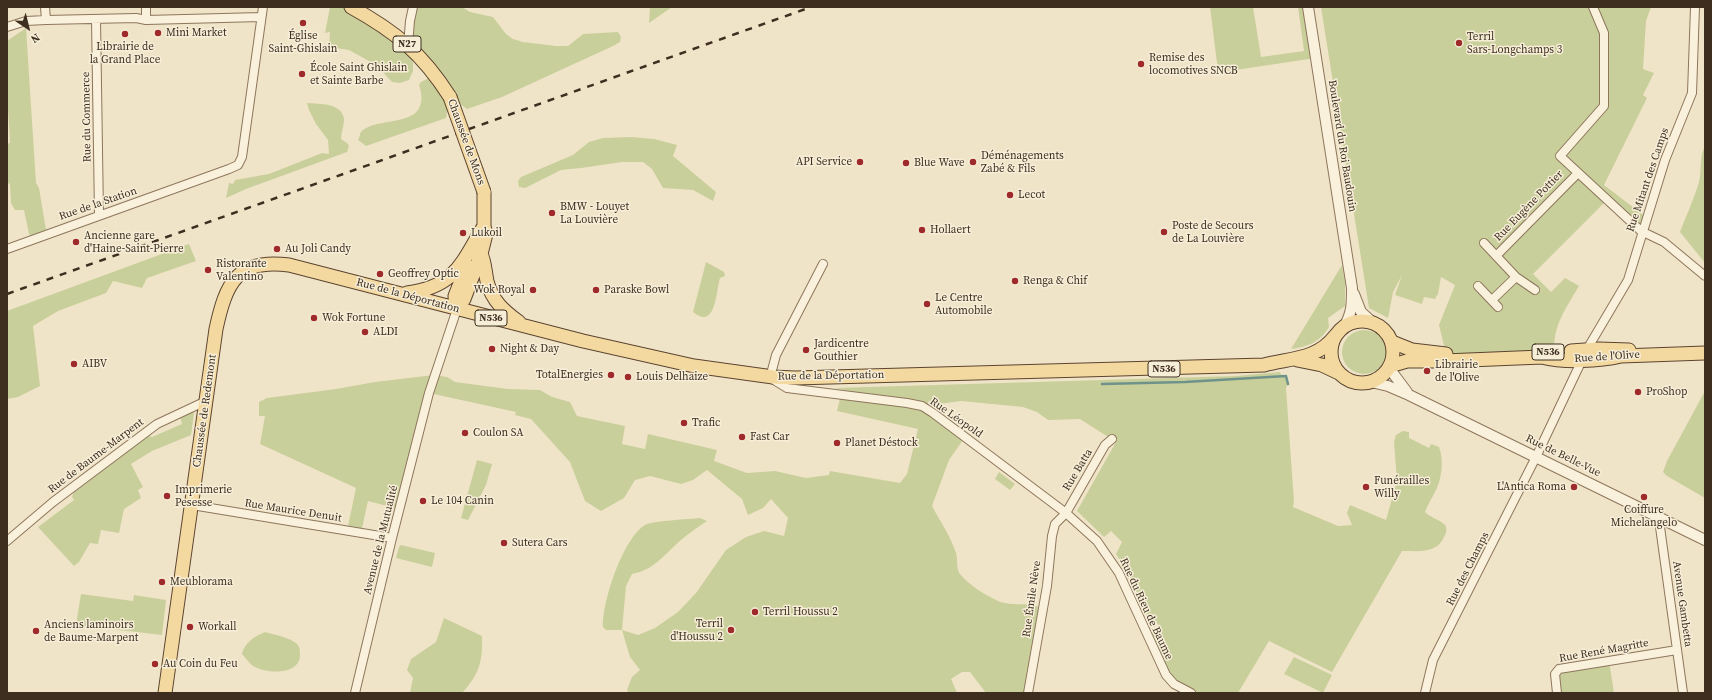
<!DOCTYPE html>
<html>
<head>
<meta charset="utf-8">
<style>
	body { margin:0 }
	#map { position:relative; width:1712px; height:700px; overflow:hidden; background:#f0e4c8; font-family:"Source Serif 4",serif }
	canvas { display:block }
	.frame { position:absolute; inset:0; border:8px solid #3d2e20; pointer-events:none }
	.north { position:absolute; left:8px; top:8px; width:40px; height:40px; -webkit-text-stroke:3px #f7eed8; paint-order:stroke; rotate:145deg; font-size:11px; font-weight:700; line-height:16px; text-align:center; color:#3d2e20 }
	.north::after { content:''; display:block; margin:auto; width:14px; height:18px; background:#3d2e20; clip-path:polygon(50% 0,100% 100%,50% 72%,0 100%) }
</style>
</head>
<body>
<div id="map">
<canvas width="1712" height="700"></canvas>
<div class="frame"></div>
<div class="north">N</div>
</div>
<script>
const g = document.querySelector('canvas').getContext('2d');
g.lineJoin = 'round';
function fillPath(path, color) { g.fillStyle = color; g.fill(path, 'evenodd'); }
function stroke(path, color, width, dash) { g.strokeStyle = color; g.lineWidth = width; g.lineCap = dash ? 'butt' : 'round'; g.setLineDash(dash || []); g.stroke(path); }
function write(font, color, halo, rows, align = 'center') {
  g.font = font + ' "Source Serif 4",serif'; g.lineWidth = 3; g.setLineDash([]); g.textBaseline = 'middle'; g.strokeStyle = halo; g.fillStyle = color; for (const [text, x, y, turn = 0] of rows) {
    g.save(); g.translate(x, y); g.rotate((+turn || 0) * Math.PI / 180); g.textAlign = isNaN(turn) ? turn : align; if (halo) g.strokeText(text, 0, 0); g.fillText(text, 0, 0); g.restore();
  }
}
fillPath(new Path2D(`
	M 330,7 L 351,7 L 407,50 L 413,62 L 413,71 L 409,80 L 400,83 L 392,82 L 376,65 L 349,50 L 329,47 L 330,32 L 325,33 Z
	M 413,7 L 462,7 L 470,12 L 493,17 L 506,34 L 513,39 L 523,42 L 556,46 L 568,46 L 583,34 L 618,32 L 621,37 L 620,42 L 613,46 L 502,97 L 467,109 L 450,97 L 446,118 L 366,146 L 358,140 C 359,138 360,134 361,132 C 373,118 413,126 420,106 C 423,98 421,92 419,85 L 421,82 L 429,78 L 408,45 Z
	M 650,7 L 672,7 L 649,23 Z
	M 1210,7 L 1253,7 L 1261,57 L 1304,51 L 1298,7 L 1308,7 L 1316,58 L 1229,71 C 1223,70 1220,68 1217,63 Z
	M 1321,7 L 1651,7 L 1646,21 L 1643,69 L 1654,73 L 1643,95 L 1647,98 L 1604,185 L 1646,217 L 1641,231 L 1607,200 L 1533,274 L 1551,292 L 1565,278 L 1579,286 C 1565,310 1553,325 1554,354 L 1510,355 L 1446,354 L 1439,325 L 1455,285 L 1441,277 L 1438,294 L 1435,299 L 1424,297 L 1422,304 L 1395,295 L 1402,275 L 1393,292 L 1388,318 L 1369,308 Z
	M 26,28 L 36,183 L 39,188 L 46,230 L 31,236 L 29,234 L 24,210 L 15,210 L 11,203 L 10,184 L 7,183 L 7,144 L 10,143 L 7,92 L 7,41 Z
	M 307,103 C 320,104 343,103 344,120 C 344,126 341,133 341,139 L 347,143 L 349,146 L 347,152 L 246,189 L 226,198 L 229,183 L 233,184 L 235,180 L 269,174 L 322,153 L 329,154 L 328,140 L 316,124 L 309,110 Z
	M 631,137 L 654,139 L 677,145 L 673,156 L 716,192 L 713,201 L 693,190 L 663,188 L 652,169 L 643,162 L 622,162 L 581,168 L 561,170 L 525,188 L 519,187 L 518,181 L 521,177 L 573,155 L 589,142 L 603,138 Z
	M 1705,146 L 1705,263 L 1680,232 C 1686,216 1694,199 1699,182 C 1702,170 1699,157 1705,146 Z
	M 189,244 L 196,261 L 147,278 L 142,288 L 113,281 L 106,293 L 58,311 L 33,326 L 40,386 L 18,397 L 7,399 L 7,311 Z
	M 706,262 L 724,272 L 725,276 L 720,278 C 716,291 716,331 693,312 Z
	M 1342,265 L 1345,282 L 1345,306 L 1328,318 L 1329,327 C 1320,342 1308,347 1291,349 Z
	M1342 352a22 22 0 1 1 44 0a22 22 0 1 1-44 0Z
	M 1280,372 L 1282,376 L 1286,376 L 1288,384 L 1286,388 L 1294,502 L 1293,507 L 1338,526 L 1352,525 L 1347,513 L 1350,505 L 1386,520 L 1397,481 L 1394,442 L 1396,435 L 1403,431 L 1409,432 L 1409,438 L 1429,448 L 1431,444 L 1439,447 C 1444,460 1442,477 1436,490 C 1432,498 1428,504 1425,512 C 1431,518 1438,519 1444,524 C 1447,526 1447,532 1445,535 C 1438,554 1419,551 1402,551 L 1332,672 L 1269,641 L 1238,693 L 1191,693 L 1174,684 L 1147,635 L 1160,628 L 1156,621 L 1148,618 L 1129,575 L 1116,554 L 1122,542 L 1111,531 L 1104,537 L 1077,511 L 1116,442 L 1080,419 L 1048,420 L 1037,412 L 1023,407 L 961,401 L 925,406 L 835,388 L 1236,376 Z
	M 434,375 L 447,377 L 455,382 L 508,389 L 540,390 L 552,397 L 570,402 L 577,416 L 625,426 L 622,444 L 645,449 L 648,434 L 717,450 L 714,461 L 747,473 L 775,471 L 806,478 L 829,475 L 830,471 L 900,483 L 907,474 L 918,429 L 837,411 L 841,394 L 922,406 L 965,437 L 949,460 L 932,506 C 940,521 951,537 956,553 C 958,559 956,569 960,574 C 969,585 985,595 998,601 C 1012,607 1032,601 1042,609 L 1027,693 L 986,693 L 970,672 L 962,672 L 951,679 L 957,693 L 629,693 L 627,690 L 632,677 L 640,670 L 630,657 L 622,630 L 606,630 L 603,627 C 602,602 623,538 645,525 C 651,521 690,519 700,518 L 707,521 C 698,527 689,533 681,540 C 665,554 654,570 632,574 L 626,586 L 622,630 L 638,635 L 655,628 L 678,612 L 696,593 L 726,550 L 746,537 L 764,531 L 784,536 L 788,518 L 771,499 L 763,508 L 748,515 L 742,499 L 707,470 L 693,480 L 681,484 L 650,476 L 635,480 L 624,498 L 601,511 L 585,501 L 570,462 L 531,419 L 515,415 L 516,412 L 429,393 L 399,509 L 368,501 L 361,533 L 347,531 L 356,488 L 260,444 L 265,416 L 259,416 L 259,402 L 267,398 L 336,389 L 375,382 Z
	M 1705,391 L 1705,498 L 1667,476 L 1663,472 L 1667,461 Z
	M 195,406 L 191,435 L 152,451 L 131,464 L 143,487 L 138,490 L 141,498 L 124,509 L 119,533 L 101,530 L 98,544 L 90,543 L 79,562 L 74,566 L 38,527 L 74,500 L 72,497 L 76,485 L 144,434 L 152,437 L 182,424 L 179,413 Z
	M 477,460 L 492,464 L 486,485 L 468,520 L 461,518 Z
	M 999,472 L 1015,484 L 1010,490 L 995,479 Z
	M 401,545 L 435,553 L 432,567 L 396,558 L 399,547 Z
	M 81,594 L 133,601 L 134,595 L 166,600 L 162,635 L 76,625 Z
	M 444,618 L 482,636 C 483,661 479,675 462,693 L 410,693 L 413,678 L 407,670 L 411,659 L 436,642 Z
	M 265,632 C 275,635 289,637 297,644 C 300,647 300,651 300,655 C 300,675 268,674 255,667 C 250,665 246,658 242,654 C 244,643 255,636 265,632 Z
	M 1294,657 L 1332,675 L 1323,693 L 1284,674 Z
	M 1609,661 L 1614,693 L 1557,693 L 1556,671 Z`), '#c9cf9b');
stroke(new Path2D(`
	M 1102,384 L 1185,382 L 1286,376 L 1288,384`), '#6f938a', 2.5);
const minor = new Path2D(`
	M 45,7 L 46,20 L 136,18 L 146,20 L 261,17
	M 146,7 L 146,20
	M 1593,7 L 1604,33 L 1604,106 L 1560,156 L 1641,231 L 1664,242 L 1705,276
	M 96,19 L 99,215
	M 7,27 L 26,21 L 46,20
	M 408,45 L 410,21 L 413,7
	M 1484,243 L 1516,277 L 1535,290
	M 7,249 L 229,169 L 238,165 L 242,157 L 263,7
	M 1496,256 L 1578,173
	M 823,264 L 776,355 L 771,374 L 774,380 L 787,388 L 907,403 L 922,406 L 933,413 L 1066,513 L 1097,541 L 1119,573 L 1166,675 L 1174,684 L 1191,693
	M 1478,286 L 1498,307
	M 1492,300 L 1516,277
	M 1586,351 L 1628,280 L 1665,160 L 1692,93 L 1695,7
	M 192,505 L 392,538
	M 1661,518 L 1660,527 L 1683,693
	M 7,541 L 53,502 L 157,424 L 206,401
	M 355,693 L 392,538 L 429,393 L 457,309
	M 1028,693 L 1047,586 L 1052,536 L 1055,524 L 1066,513 L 1105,445 L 1112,439
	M 1425,693 L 1433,660 L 1536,457 L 1582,360
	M 1557,693 L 1555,674 L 1559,669 L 1677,650`);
const tertiary = new Path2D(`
	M 1308,7 L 1352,288 C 1352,305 1352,313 1344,327
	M 1354,294 L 1361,312 L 1372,322
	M 1389,368 L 1407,392
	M 1371,382 L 1388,386 L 1409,395 L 1705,540`);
const primary = new Path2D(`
	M 351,7 C 396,32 422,53 450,97
	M 481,254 C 485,262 485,272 487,281 C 492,301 504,311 519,322
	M 407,293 C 455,287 461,264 484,226
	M 456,306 L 455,296 L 467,266
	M 457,309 L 464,299 L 481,254 L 486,234 L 484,226 L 484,192
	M1331 352a31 31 0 1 1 62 0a31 31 0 1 1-62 0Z
	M 1392,342 L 1412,350 L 1446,354
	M 1571,351 L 1599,349 L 1629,350
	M 1297,360 L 1322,365 L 1339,373
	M 1390,366 L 1407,361 L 1444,361 L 1542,357 C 1564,363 1600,361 1621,356 L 1705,353
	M 165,693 L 216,329 C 226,283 237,258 289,265 L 583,341 L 694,366 L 773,377 L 795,378 L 1264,365 C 1290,358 1317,360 1335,336`);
stroke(minor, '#8d765c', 10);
stroke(tertiary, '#8d765c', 12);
stroke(primary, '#5b4430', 15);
stroke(minor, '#faf1dc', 8);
stroke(tertiary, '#faf1dc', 10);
stroke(primary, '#f3d9a0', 13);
stroke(new Path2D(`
	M 7,294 L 811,7`), '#3d2e20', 2.5, [7, 7]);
const primaryBridge = new Path2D(`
	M 450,97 L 484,192`);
stroke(primaryBridge, '#5b4430', 15, []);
stroke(primaryBridge, '#f3d9a0', 13);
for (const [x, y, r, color] of [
	[303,23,4,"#9e2a2b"],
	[158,33,4,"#9e2a2b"],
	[125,34,4,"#9e2a2b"],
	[1459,43,4,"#9e2a2b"],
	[1141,64,4,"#9e2a2b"],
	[302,74,4,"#9e2a2b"],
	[860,162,4,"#9e2a2b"],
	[973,162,4,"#9e2a2b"],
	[906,163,4,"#9e2a2b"],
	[1010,195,4,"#9e2a2b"],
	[552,213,4,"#9e2a2b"],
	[922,230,4,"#9e2a2b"],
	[1164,232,4,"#9e2a2b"],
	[463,233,4,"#9e2a2b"],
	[76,242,4,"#9e2a2b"],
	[277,249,4,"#9e2a2b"],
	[208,270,4,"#9e2a2b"],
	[380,274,4,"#9e2a2b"],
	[1015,281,4,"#9e2a2b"],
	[533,290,4,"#9e2a2b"],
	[596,290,4,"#9e2a2b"],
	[927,304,4,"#9e2a2b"],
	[314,318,4,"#9e2a2b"],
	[365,332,4,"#9e2a2b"],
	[492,349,4,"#9e2a2b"],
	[806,350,4,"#9e2a2b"],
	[74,364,4,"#9e2a2b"],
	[1427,371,4,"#9e2a2b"],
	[611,375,4,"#9e2a2b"],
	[628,377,4,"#9e2a2b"],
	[1638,392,4,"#9e2a2b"],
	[684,423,4,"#9e2a2b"],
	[465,433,4,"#9e2a2b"],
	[742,437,4,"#9e2a2b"],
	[837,443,4,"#9e2a2b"],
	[1366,487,4,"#9e2a2b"],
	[1574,487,4,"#9e2a2b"],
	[167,496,4,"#9e2a2b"],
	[1644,497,4,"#9e2a2b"],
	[423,501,4,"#9e2a2b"],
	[504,543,4,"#9e2a2b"],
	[162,582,4,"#9e2a2b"],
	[755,612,4,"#9e2a2b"],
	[190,627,4,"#9e2a2b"],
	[731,630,4,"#9e2a2b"],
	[36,631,4,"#9e2a2b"],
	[155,664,4,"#9e2a2b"]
]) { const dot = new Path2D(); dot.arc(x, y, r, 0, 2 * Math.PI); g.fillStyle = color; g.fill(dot); stroke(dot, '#f7eed8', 1.5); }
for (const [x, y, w] of [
	[407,44,28],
	[491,318,32],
	[1548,352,32],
	[1164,369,32]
]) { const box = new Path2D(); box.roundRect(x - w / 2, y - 8, w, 16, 3); g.fillStyle = '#f7eed8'; g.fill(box); stroke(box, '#3d2e20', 1); }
write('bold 10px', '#3d2e20', null, [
	["N27",407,44],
	["N536",491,318],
	["N536",1548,352],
	["N536",1164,369]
]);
write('11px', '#3d2e20', '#f7eed8', [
	["Mini Market",166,33],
	["Église",303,36,"center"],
	["Saint-Ghislain",303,49,"center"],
	["Terril",1467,37],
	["Sars-Longchamps 3",1467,50],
	["Librairie de",125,47,"center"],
	["la Grand Place",125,60,"center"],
	["Remise des",1149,58],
	["locomotives SNCB",1149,71],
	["École Saint Ghislain",310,68],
	["et Sainte Barbe",310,81],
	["Déménagements",981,156],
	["Zabé & Fils",981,169],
	["API Service",852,162,"right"],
	["Blue Wave",914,163],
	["Lecot",1018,195],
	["BMW - Louyet",560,207],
	["La Louvière",560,220],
	["Poste de Secours",1172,226],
	["de La Louvière",1172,239],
	["Hollaert",930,230],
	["Lukoil",471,233],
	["Ancienne gare",84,236],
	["d'Haine-Saint-Pierre",84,249],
	["Au Joli Candy",285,249],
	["Ristorante",216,264],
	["Valentino",216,277],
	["Geoffrey Optic",388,274],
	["Renga & Chif",1023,281],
	["Wok Royal",525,290,"right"],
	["Paraske Bowl",604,290],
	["Le Centre",935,298],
	["Automobile",935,311],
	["Wok Fortune",322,318],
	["ALDI",373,332],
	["Jardicentre",814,344],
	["Gouthier",814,357],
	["Night & Day",500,349],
	["AIBV",82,364],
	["Librairie",1435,365],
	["de l'Olive",1435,378],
	["TotalEnergies",603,375,"right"],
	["Louis Delhaize",636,377],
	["ProShop",1646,392],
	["Trafic",692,423],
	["Coulon SA",473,433],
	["Fast Car",750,437],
	["Planet Déstock",845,443],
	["Funérailles",1374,481],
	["Willy",1374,494],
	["L'Antica Roma",1566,487,"right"],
	["Imprimerie",175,490],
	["Pesesse",175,503],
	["Le 104 Canin",431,501],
	["Coiffure",1644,510,"center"],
	["Michelangelo",1644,523,"center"],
	["Sutera Cars",512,543],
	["Meublorama",170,582],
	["Terril Houssu 2",763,612],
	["Terril",723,624,"right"],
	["d'Houssu 2",723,637,"right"],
	["Anciens laminoirs",44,625],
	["de Baume-Marpent",44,638],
	["Workall",198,627],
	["Au Coin du Feu",163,664]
], 'left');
write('11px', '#3d2e20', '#f7eed8', [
	["Rue du Commerce",87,117,-91],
	["Chaussée de Mons",466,142,70],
	["Boulevard du Roi Baudouin",1342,146,81],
	["Rue Mitant des Camps",1648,180,-71],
	["Rue de la Station",98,204,-19],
	["Rue Eugène Pottier",1529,206,-46],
	["Rue de la Déportation",408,296,15],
	["Rue de l'Olive",1607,357,-4],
	["Rue de la Déportation",831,376,-1],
	["Chaussée de Redemont",205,411,-82],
	["Rue Léopold",956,418,35],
	["Rue de Baume-Marpent",96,456,-37],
	["Rue de Belle-Vue",1563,456,26],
	["Rue Batta",1078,470,-59],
	["Rue Maurice Denuit",293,511,9],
	["Avenue de la Mutualité",381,540,-76],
	["Rue des Champs",1468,569,-63],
	["Rue Émile Nève",1032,599,-82],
	["Avenue Gambetta",1682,604,82],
	["Rue du Rieu de Baume",1146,609,65],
	["Rue René Magritte",1604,651,-10]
]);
</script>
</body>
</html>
